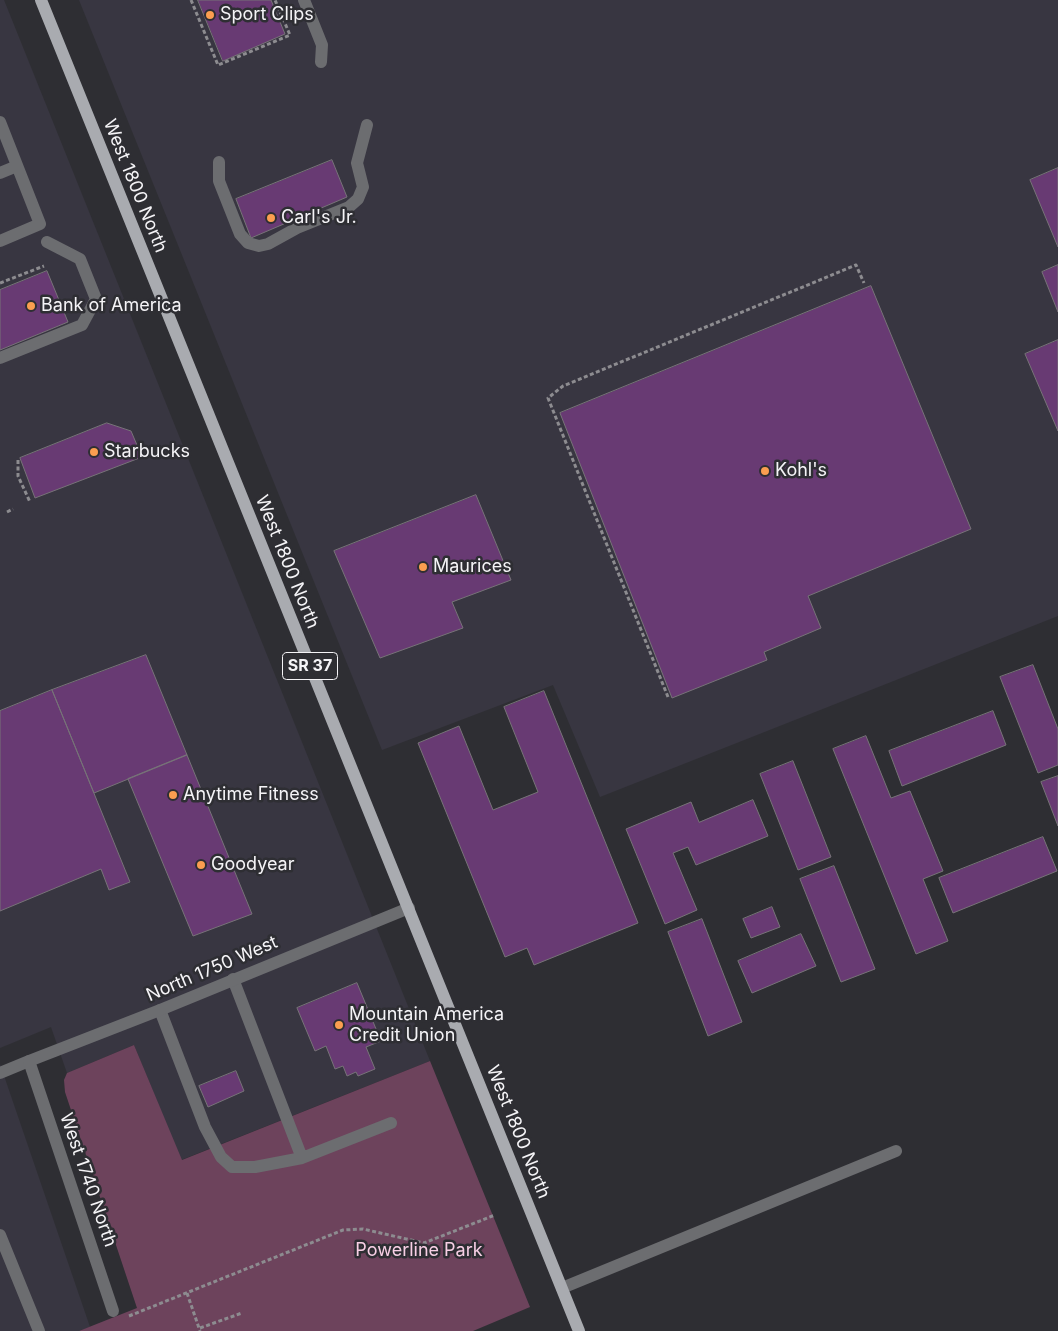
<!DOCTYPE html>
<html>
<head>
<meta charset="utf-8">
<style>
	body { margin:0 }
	canvas { display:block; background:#2e2e33 }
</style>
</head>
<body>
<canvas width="1058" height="1331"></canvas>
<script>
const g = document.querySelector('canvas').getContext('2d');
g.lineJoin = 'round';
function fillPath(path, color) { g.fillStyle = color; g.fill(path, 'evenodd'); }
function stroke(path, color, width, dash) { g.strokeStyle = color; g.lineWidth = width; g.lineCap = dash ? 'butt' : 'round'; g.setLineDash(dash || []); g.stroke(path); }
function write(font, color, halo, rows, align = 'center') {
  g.font = font + ' Inter,sans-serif'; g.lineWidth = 5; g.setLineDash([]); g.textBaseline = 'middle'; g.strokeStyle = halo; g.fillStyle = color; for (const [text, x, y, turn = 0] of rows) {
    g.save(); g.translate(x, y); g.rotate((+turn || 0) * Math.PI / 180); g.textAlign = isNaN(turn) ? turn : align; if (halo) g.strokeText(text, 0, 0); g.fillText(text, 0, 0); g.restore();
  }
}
fillPath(new Path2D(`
	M 0,0 L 4,0 L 430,1061 L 181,1160 L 134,1045 L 67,1073 L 51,1027 L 0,1048 Z
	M 79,0 L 1058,0 L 1058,616 L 600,797 L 553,685 L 382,750 Z
	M 0,1064 L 90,1327 L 79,1331 L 0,1331 Z`), '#383641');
fillPath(new Path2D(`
	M 134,1045 L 182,1160 L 430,1061 L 530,1307 L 473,1331 L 79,1331 L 137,1308 L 65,1092 L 64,1080 L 67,1073 Z`), '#6d435c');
const building = new Path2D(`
	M 198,0 L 271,0 L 285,34 L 223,61 Z
	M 332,160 L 347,197 L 251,238 L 236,199 Z
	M 1058,168 L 1058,247 L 1030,180 Z
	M 1058,265 L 1058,312 L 1042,272 Z
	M 47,271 L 68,322 L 0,350 L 0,290 Z
	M 871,286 L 971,529 L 808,596 L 821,628 L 764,652 L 767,660 L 672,698 L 560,413 Z
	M 1058,340 L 1058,431 L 1025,354 Z
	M 107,423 L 131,431 L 142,457 L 35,498 L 20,458 Z
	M 476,495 L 511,580 L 452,602 L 463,628 L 380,658 L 334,551 Z
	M 146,655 L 187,755 L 94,793 L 52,690 Z
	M 1033,665 L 1058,729 L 1058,765 L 1038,773 L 1000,677 Z
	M 52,690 L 130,882 L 109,890 L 101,869 L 0,911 L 0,711 Z
	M 544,691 L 638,923 L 534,965 L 527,948 L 505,957 L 418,743 L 459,726 L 493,810 L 538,792 L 504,707 Z
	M 993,711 L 1006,745 L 902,786 L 889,751 Z
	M 866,736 L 891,798 L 910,791 L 943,871 L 923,879 L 948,941 L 916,954 L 833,749 Z
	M 187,755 L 252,914 L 193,936 L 128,779 Z
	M 793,761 L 831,857 L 798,870 L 760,774 Z
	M 1058,776 L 1058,826 L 1041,782 Z
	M 753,800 L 768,836 L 696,865 L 688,847 L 673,853 L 697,910 L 665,924 L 626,829 L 691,802 L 699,822 Z
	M 1043,837 L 1057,871 L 953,913 L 939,878 Z
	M 834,866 L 875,969 L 841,982 L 800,879 Z
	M 772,907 L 780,927 L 751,938 L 743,919 Z
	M 702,919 L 742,1022 L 708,1036 L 668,932 Z
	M 801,934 L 816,966 L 752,993 L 738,961 Z
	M 357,983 L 381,1041 L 366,1047 L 375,1069 L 358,1076 L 356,1072 L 347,1076 L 343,1066 L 335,1069 L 326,1046 L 315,1051 L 297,1008 Z
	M 236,1071 L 244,1091 L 208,1107 L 199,1086 Z`);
fillPath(building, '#683a73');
stroke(building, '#777378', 1);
stroke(new Path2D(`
	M 191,0 L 218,65 L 290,35 L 275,0
	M 0,283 L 44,266
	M 18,460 L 18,476 L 30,502
	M 7,512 L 13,509
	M 668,697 L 548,398 L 563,386 L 856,265 L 864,283
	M 187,1293 L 200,1331
	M 129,1316 L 343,1230 L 363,1229 L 424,1243 L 495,1215
	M 200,1328 L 242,1313`), '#8d8c90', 3, [4, 2.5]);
stroke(new Path2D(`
	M 304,0 L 322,45 L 321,62
	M 0,122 L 40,224 L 0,241
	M 219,162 L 219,181 L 240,234 L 248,243 L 259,246 L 268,244 L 297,228 L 349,207 L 358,199 L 363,187 L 357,163 L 367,125
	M 0,173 L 17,166
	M 0,358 L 82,325 L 96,299 L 80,259 L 47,242
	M 233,979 L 302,1158 L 391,1123
	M 160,1010 L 205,1127 L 221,1157 L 232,1167 L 255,1167 L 302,1158
	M 0,1073 L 29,1061
	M 0,1235 L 39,1331
	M 562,1288 L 896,1151`), '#6c6d70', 12);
stroke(new Path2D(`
	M 113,1311 L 29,1061 L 160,1010 L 409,908`), '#6c6d70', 12);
stroke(new Path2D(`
	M 41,0 L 579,1331`), '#a9abb0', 12);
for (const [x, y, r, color] of [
	[210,15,5,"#fb9e50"],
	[271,218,5,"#fb9e50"],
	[31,306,5,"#fb9e50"],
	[94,452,5,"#fb9e50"],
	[765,471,5,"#fb9e50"],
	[423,567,5,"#fb9e50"],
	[173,795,5,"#fb9e50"],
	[201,865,5,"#fb9e50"],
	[339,1025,5,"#fb9e50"]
]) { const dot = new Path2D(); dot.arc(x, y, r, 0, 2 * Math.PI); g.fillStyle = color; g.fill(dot); stroke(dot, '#2e2e33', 2); }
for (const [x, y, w] of [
	[310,666,55]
]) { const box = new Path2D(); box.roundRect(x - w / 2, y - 13.5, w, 27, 4); g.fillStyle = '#2e2e33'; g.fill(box); stroke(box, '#f5f4f7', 1); }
write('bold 16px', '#f5f4f7', null, [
	["SR 37",310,666]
]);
write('18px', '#f5f4f7', '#2e2e33', [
	["Sport Clips",220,15],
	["Carl's Jr.",281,218],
	["Bank of America",41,306],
	["Starbucks",104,452],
	["Kohl's",775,471],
	["Maurices",433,567],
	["Anytime Fitness",183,795],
	["Goodyear",211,865],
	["Mountain America",349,1015],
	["Credit Union",349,1036]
], 'left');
write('18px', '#f5f4f7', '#2e2e33', [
	["West 1800 North",135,186,68],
	["West 1800 North",287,562,68],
	["North 1750 West",212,969,-23],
	["West 1800 North",518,1132,68],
	["West 1740 North",88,1180,71]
]);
write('18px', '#f8cfe5', '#2e2e33', [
	["Powerline Park",419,1251]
]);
</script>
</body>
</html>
